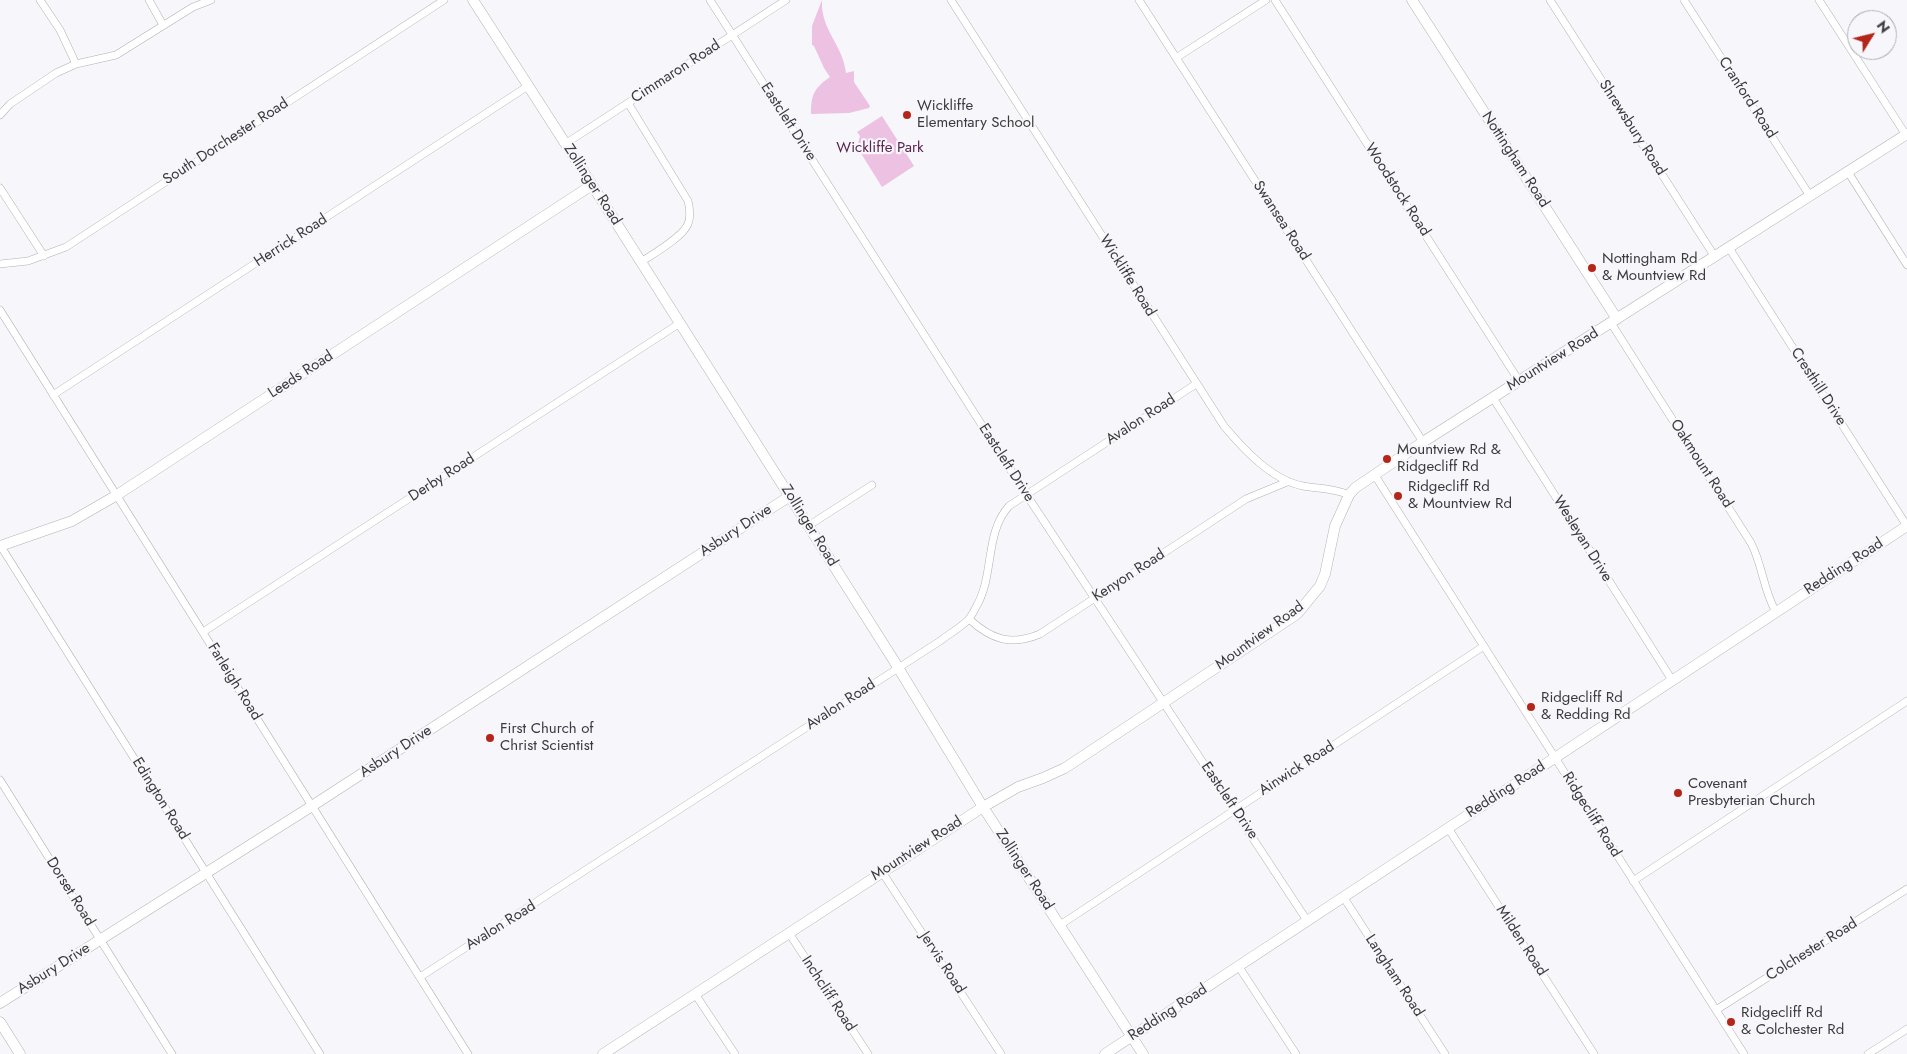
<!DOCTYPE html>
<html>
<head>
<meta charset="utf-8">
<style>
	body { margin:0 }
	#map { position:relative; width:1907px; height:1054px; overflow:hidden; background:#f7f6fa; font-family:Jost,sans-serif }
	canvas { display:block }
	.north { position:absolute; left:1847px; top:10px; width:50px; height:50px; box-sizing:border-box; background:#f7f6fa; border:1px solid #acabae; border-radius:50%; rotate:54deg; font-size:14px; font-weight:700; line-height:20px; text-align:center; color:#3b3a3c }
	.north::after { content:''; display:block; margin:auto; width:18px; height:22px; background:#b42619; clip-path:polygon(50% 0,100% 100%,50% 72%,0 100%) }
</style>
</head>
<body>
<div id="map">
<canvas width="1907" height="1054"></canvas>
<div class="north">N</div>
</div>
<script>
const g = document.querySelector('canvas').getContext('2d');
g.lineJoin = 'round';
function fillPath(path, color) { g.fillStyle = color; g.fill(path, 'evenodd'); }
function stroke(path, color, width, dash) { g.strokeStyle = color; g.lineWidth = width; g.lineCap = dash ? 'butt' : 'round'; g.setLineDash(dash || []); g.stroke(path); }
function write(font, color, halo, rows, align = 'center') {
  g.font = font + ' Jost,sans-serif'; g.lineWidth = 4.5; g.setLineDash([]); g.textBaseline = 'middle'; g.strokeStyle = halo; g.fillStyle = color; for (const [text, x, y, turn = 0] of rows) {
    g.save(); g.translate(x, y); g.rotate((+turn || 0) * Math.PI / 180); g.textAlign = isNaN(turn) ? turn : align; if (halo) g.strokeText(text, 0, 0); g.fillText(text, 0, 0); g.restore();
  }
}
fillPath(new Path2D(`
	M 822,0 C 820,29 843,45 846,73 L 854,71 L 854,82 L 870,106 L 869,108 L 849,113 L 811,114 C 811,95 814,88 830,77 L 824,68 L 814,46 L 812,45 L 812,26 Z
	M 882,116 L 914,166 L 882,187 L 857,147 L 860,136 L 857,132 Z`), '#ecc1e2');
const street = new Path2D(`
	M 40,0 L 60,30 L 76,64
	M 149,0 L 163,25
	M 710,0 L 1026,494 L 1308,922
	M 951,0 L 1224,426 C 1244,450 1272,480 1303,486 C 1319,489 1334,488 1349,495
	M 1139,0 L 1423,442
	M 1275,0 L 1519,381
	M 1550,0 L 1715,257
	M 1684,0 L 1810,196
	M 1819,0 L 1906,135
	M 1176,58 L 1266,0
	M 628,103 L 688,201 C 690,209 691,216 688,224 C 683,237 653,254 641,262
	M 0,115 L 10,104 L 56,73 L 76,64 L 116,55 L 193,7 L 211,0
	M 565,144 L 786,0
	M 1848,172 L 1907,265
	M 0,188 L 44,256
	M 1729,248 L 1907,526
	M 0,264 L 28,261 L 66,247 L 444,0
	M 0,310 L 468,1054
	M 1611,323 L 1751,543 C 1763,566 1763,590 1776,612
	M 53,395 L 528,86
	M 1493,398 L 1672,680
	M 1374,474 L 1744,1054
	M 808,526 L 872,485
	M 0,545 L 320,1054
	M 969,619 C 992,640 1011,646 1040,634 L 1246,499 L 1287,482
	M 203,632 L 680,323
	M 0,780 L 172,1054
	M 1448,828 L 1594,1054
	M 882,872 L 1001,1054
	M 1633,881 L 1907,701
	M 1344,898 L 1445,1054
	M 1060,925 L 1484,646
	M 789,933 L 868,1054
	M 1239,967 L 1296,1054
	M 420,977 L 940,641 C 949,634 960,628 968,620 C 971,617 974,611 976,607 C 995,575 984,534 1009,506 L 1196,384
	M 695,994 L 735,1054
	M 1716,1010 L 1907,889
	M 1868,1054 L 1907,1029`);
const secondary = new Path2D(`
	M 473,0 L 610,213 L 891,656 L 983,807 L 1143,1054
	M 1412,0 L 1617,319
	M 0,546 L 72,521 L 117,495 L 592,185
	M 0,1003 L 312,806 L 790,496
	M 0,1022 L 20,1054
	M 603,1054 L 983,807 L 1018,787 L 1043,778 L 1065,768 L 1297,614 L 1320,586 L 1325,574 L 1335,526 L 1349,495 L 1355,488 L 1423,442 L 1907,134
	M 1105,1054 L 1907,526`);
stroke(street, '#b1b0b4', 8);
stroke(secondary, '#b1b0b4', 11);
stroke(street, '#fff', 7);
stroke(secondary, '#fff', 10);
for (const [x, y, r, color] of [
	[907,115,5,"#b42619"],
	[1592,268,5,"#b42619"],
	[1387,459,5,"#b42619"],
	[1398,496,5,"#b42619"],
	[1531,707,5,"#b42619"],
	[490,738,5,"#b42619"],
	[1678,793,5,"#b42619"],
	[1731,1022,5,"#b42619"]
]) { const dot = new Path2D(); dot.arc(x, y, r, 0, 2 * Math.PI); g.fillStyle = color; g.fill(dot); stroke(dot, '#f7f6fa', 2); }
write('15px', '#3b3a3c', '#f7f6fa', [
	["Cimmaron Road",676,72,-33],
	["Cranford Road",1747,98,57],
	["Eastcleft Drive",788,122,57],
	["Shrewsbury Road",1632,128,57],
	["South Dorchester Road",226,142,-33],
	["Nottingham Road",1515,160,57],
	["Zollinger Road",592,185,57],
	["Woodstock Road",1397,190,57],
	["Swansea Road",1281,221,57],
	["Herrick Road",291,241,-33],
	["Wickliffe Road",1127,276,58],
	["Mountview Road",1553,360,-32],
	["Leeds Road",301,375,-33],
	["Cresthill Drive",1818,387,57],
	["Avalon Road",1141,420,-33],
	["Eastcleft Drive",1006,463,57],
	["Oakmount Road",1701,464,57],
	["Derby Road",442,478,-33],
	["Zollinger Road",809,526,58],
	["Asbury Drive",736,531,-33],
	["Wesleyan Drive",1582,539,58],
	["Redding Road",1844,567,-33],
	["Kenyon Road",1129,576,-33],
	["Mountview Road",1260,636,-36],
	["Farleigh Road",234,682,58],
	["Avalon Road",841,705,-33],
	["Asbury Drive",396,752,-33],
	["Ainwick Road",1297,769,-33],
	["Redding Road",1506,790,-33],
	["Edington Road",160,799,58],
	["Eastcleft Drive",1229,801,56],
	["Ridgecliff Road",1591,815,58],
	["Mountview Road",917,849,-33],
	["Zollinger Road",1024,870,57],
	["Dorset Road",70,892,58],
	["Avalon Road",501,926,-32],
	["Milden Road",1521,941,57],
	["Colchester Road",1812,950,-32],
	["Jervis Road",942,963,57],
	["Asbury Drive",54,969,-32],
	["Langham Road",1394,976,57],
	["Inchcliff Road",828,994,57],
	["Redding Road",1168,1013,-33]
]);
write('15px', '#3b3a3c', '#f7f6fa', [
	["Wickliffe",917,106],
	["Elementary School",917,123],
	["Nottingham Rd",1602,259],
	["& Mountview Rd",1602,276],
	["Mountview Rd &",1397,450],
	["Ridgecliff Rd",1397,467],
	["Ridgecliff Rd",1408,487],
	["& Mountview Rd",1408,504],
	["Ridgecliff Rd",1541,698],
	["& Redding Rd",1541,715],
	["First Church of",500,729],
	["Christ Scientist",500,746],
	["Covenant",1688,784],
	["Presbyterian Church",1688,801],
	["Ridgecliff Rd",1741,1013],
	["& Colchester Rd",1741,1030]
], 'left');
write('15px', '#5a2351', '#f7f6fa', [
	["Wickliffe Park",880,148]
]);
</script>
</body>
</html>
